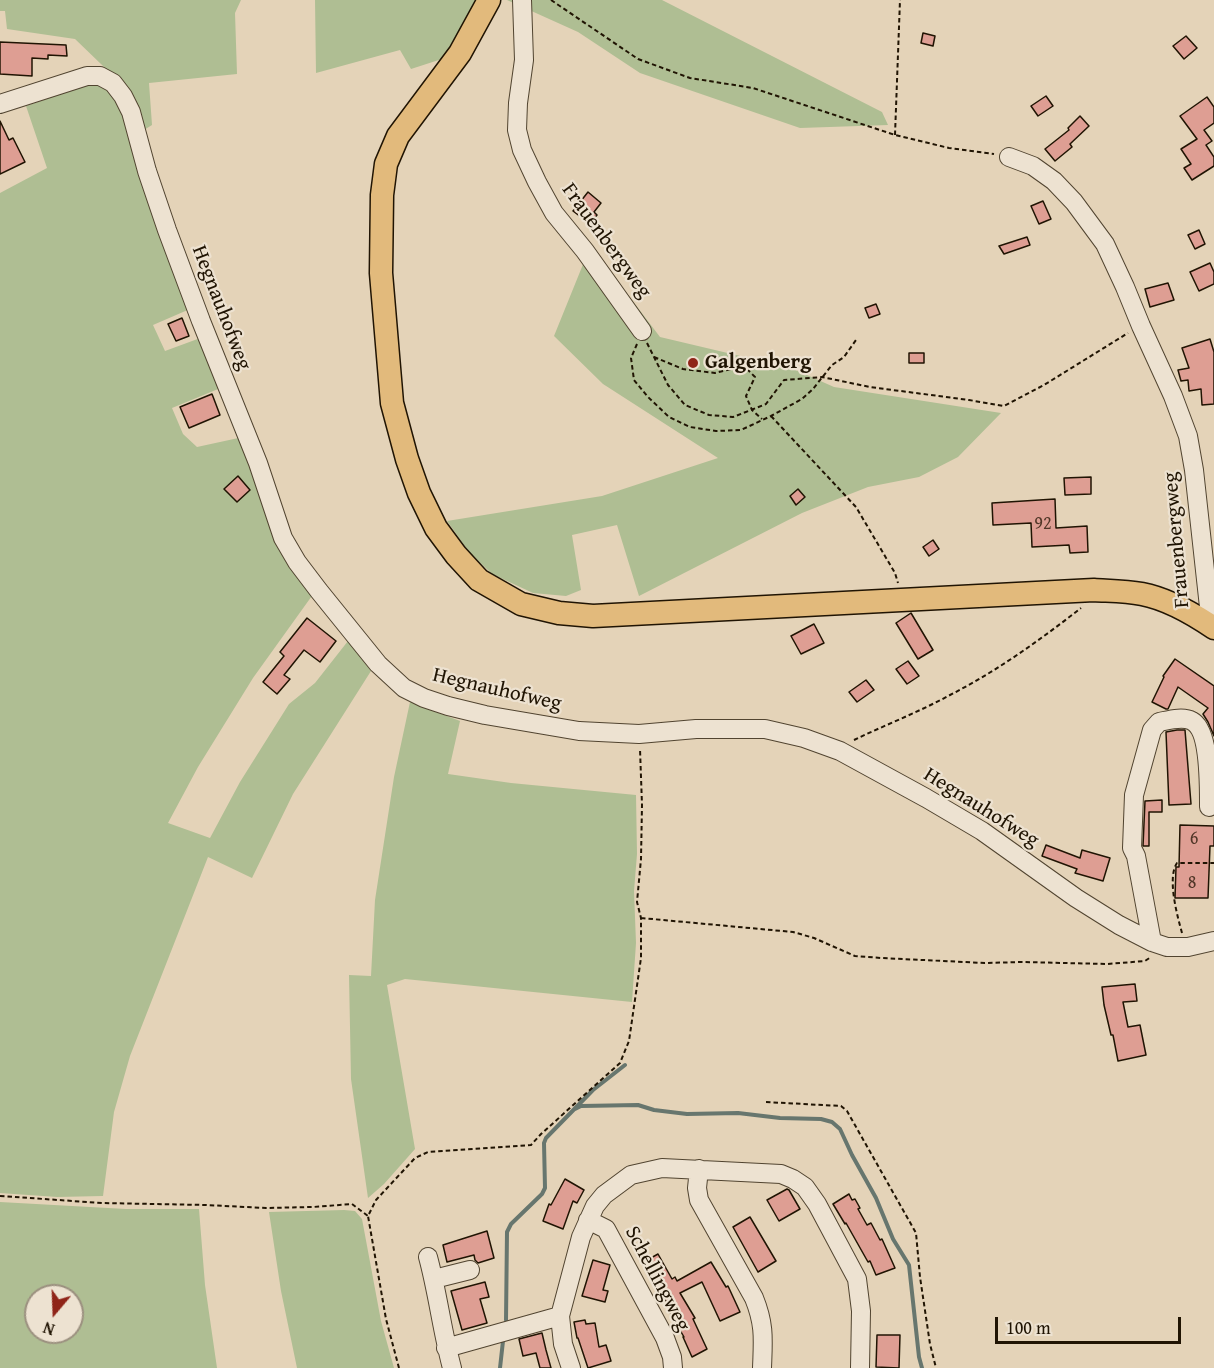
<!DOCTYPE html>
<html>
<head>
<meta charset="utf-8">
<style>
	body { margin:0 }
	#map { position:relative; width:1214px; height:1368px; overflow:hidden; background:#e4d3b8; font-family:"Gentium Book Plus",serif }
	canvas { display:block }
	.north { position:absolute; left:24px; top:1284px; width:60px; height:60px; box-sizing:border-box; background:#ede2d1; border:2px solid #9b907f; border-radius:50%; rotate:199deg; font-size:16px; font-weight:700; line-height:24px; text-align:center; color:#201403 }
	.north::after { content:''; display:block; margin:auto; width:21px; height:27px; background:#8f2418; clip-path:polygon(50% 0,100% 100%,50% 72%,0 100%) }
	.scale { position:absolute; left:995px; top:1317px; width:186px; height:27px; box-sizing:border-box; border:3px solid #201403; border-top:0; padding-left:8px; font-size:18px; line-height:21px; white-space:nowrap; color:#201403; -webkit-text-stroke:4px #ede2d1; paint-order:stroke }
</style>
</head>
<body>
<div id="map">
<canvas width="1214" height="1368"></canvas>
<div class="north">N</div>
<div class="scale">100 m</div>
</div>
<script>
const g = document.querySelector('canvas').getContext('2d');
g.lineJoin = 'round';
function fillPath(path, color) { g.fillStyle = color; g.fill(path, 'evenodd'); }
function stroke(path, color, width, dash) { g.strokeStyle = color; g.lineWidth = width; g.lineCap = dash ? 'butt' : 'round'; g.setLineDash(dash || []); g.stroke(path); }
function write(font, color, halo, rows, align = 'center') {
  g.font = font + ' "Gentium Book Plus",serif'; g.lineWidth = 4.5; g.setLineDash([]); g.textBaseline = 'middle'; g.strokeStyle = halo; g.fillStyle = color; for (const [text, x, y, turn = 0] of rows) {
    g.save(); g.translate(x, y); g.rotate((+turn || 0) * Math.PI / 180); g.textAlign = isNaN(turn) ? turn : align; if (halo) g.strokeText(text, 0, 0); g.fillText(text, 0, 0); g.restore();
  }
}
fillPath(new Path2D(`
	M 0,0 L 241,0 L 235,13 L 237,74 L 149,83 L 152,125 L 144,130 L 128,90 L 75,39 L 7,29 L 5,11 L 0,11 Z
	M 315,0 L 481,0 L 448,57 L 411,69 L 400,50 L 316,73 Z
	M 507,0 L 662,0 L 882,112 L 888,125 L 800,128 L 640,73 L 578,32 Z
	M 88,84 L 102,84 L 121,102 L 190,309 L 153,325 L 165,351 L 203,337 L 223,387 L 172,408 L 183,434 L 197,447 L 243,437 L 314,593 L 253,678 L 198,767 L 168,823 L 210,838 L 240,782 L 289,704 L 315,683 L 348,641 L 371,671 L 293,794 L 252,878 L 208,857 L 130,1056 L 114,1112 L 103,1196 L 57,1197 L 0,1193 L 0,193 L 47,168 L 26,106 Z
	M 594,250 L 660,337 L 791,368 L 834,387 L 1001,413 L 958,457 L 919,477 L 868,487 L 802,513 L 639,596 L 617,525 L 572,535 L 581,590 L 566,596 L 533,593 L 492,574 L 469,552 L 447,521 L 602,496 L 718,458 L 603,384 L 554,336 L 586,257 Z
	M 410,702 L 460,721 L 448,774 L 511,783 L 636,795 L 637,854 L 634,891 L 636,943 L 632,1002 L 405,979 L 387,985 L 415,1149 L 384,1184 L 368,1198 L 351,1079 L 349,975 L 371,976 L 375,900 L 394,777 Z
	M 0,1202 L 126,1209 L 199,1209 L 205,1285 L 217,1368 L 0,1368 ZM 36,1296 L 72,1296 L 72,1332 L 36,1332 Z
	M 344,1210 L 355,1211 L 362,1219 L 381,1321 L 394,1368 L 297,1368 L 281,1291 L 269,1212 Z`), '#afbe93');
stroke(new Path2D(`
	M 575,1109 L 581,1106 L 638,1105 L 654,1110 L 687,1114 L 738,1113 L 780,1118 L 821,1119 L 832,1122 L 840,1129 L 852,1155 L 876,1198 L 893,1239 L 909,1265 L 919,1357 L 922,1368
	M 506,1320 L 507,1232 L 511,1224 L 542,1194 L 545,1188 L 544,1143 L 546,1138 L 593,1090 L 625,1065
	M 500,1368 L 503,1341`), '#67766e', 4);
const building = new Path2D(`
	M 923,33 L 935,36 L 933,46 L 921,43 Z
	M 1186,36 L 1197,48 L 1184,59 L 1173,46 Z
	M 0,42 L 66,45 L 67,56 L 48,55 L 48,59 L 32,58 L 32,76 L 0,74 Z
	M 1046,96 L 1053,106 L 1038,116 L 1031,106 Z
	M 1207,97 L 1214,107 L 1214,123 L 1204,130 L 1212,141 L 1206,145 L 1214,157 L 1214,166 L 1192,180 L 1184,168 L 1191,164 L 1181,149 L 1197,139 L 1180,116 Z
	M 1080,116 L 1089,126 L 1070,144 L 1072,147 L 1055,161 L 1045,149 L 1069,130 L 1068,128 Z
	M 0,121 L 9,140 L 13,138 L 25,162 L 0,174 Z
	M 588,192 L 601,203 L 594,212 L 597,215 L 590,224 L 573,211 Z
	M 1043,201 L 1051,219 L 1039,224 L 1031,206 Z
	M 1199,230 L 1205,244 L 1195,249 L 1188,235 Z
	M 1027,237 L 1030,245 L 1004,254 L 999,246 Z
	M 1210,263 L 1214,272 L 1214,284 L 1199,291 L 1190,272 Z
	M 1168,283 L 1174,300 L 1150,307 L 1145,289 Z
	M 876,304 L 880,314 L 869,318 L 865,308 Z
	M 182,318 L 189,336 L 176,341 L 168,324 Z
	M 1210,339 L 1214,352 L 1214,404 L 1202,405 L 1201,389 L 1189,391 L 1188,380 L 1181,381 L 1178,370 L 1189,368 L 1182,348 Z
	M 909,353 L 924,353 L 924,363 L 909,363 Z
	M 212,394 L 220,415 L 189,428 L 180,407 Z
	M 238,476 L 250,490 L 237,502 L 224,489 Z
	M 1091,477 L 1091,494 L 1065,495 L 1064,478 Z
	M 798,489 L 805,497 L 796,505 L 790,496 Z
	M 1055,499 L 1056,528 L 1087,526 L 1088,552 L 1070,553 L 1069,545 L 1032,547 L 1031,523 L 993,525 L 992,503 Z
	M 933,540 L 939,549 L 929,556 L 923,547 Z
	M 911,613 L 933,650 L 918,659 L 896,623 Z
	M 307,618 L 336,641 L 320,662 L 304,650 L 284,675 L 290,679 L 277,694 L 263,682 L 284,656 L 280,652 Z
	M 814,624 L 824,643 L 801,654 L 791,636 Z
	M 1175,659 L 1214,686 L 1214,736 L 1208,722 L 1203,714 L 1208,708 L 1178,687 L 1168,709 L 1166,709 L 1152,702 L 1164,677 L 1163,676 Z
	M 908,661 L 919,676 L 907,684 L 896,669 Z
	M 866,680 L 874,690 L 857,702 L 849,692 Z
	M 1177,730 L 1185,730 L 1191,804 L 1169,805 L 1166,732 Z
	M 1162,800 L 1162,812 L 1149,812 L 1149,846 L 1143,846 L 1145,801 Z
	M 1180,825 L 1214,826 L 1214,846 L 1210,846 L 1208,898 L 1175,898 L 1176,867 L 1179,867 Z
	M 1046,845 L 1080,858 L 1082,850 L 1110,858 L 1103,881 L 1075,873 L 1077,869 L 1042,856 Z
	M 1135,984 L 1137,1001 L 1123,1002 L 1128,1027 L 1140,1025 L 1146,1055 L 1118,1061 L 1113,1035 L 1111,1035 L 1104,1005 L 1102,987 Z
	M 565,1179 L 584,1190 L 577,1203 L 573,1201 L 563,1229 L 543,1221 L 549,1204 L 551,1205 Z
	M 787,1189 L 789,1190 L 800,1209 L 779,1221 L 767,1200 Z
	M 849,1194 L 852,1200 L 855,1199 L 860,1208 L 858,1209 L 867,1225 L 871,1223 L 880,1240 L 882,1239 L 895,1268 L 876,1275 L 870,1261 L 868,1262 L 846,1223 L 845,1224 L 833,1204 Z
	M 750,1217 L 776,1261 L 758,1272 L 733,1227 Z
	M 487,1231 L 494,1258 L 478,1263 L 475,1260 L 474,1255 L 447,1262 L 443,1245 Z
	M 658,1254 L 672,1279 L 675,1277 L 677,1281 L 711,1262 L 726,1287 L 728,1286 L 740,1312 L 720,1321 L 702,1282 L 680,1293 L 695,1318 L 693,1319 L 707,1349 L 692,1357 L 683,1337 L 684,1337 L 669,1311 L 671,1310 L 652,1276 L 650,1277 L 642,1263 Z
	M 593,1260 L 610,1265 L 603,1290 L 608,1291 L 605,1302 L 582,1296 Z
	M 485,1282 L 489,1297 L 480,1299 L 487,1323 L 462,1330 L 451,1291 Z
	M 585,1320 L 586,1324 L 595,1323 L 599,1347 L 606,1345 L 611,1361 L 588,1368 L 578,1338 L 577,1338 L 574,1322 Z
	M 542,1333 L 546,1350 L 551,1368 L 540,1368 L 536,1353 L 523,1356 L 519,1339 Z
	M 877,1335 L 900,1335 L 899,1368 L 876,1367 Z`);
fillPath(building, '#de9e93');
stroke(building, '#201403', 1.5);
const minor = new Path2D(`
	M 522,0 L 524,60 L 518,103 L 517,130 L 522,150 L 537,182 L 554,213 L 585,251 L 642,331
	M 0,104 L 87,76 L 100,76 L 113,83 L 123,96 L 131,112 L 147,171 L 167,230 L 201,321 L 258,463 L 283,538 L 297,562 L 319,591 L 378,664 L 404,688 L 424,698 L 448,706 L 485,715 L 579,731 L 639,734 L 696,729 L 765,729 L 804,738 L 840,751 L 926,798 L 982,831 L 1076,898 L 1119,925 L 1152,942 L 1167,947 L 1188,947 L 1214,941
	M 1009,157 L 1033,166 L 1054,181 L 1074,202 L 1105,244 L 1125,287 L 1141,326 L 1173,396 L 1188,436 L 1194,470 L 1209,607 L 1204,621
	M 1152,942 L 1136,856 L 1132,848 L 1134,795 L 1152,730 L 1159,722 C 1169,720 1183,716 1192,721 C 1210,730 1209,789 1209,807
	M 699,1169 L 697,1188 L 699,1200 L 754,1298 C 765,1325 763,1340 762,1368
	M 588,1220 L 606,1229 L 665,1338 L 672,1357 L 673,1368
	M 428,1257 C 438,1294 442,1331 452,1368
	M 434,1279 L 470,1270
	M 560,1316 L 563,1344 L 571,1368
	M 446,1348 L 560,1316 L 581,1237 L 595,1206 L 604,1195 L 631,1175 L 662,1168 L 781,1174 L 793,1179 L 805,1187 L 817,1204 L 857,1279 L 861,1311 L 860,1368`);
const major = new Path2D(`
	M 489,0 L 460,53 L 398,136 L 386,164 L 382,195 L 381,273 L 392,403 L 407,459 L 419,493 L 436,528 L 456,555 L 479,580 L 521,604 L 559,613 L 593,616 L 1094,590 C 1110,591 1126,591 1142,594 C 1168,599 1192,613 1214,628`);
stroke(minor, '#514430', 20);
stroke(major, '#201403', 25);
stroke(new Path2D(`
	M 551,0 L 638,59 L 690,78 L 753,88 L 895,135 L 949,148 L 994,154
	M 895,135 L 900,0
	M 647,343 L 668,385 L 685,405 L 709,415 L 733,417 L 766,404 L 784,380 L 822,377 L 870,387 L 969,400 L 1004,406 L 1044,385 L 1128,333
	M 637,344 L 631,358 L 634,380 L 648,397 L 669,417 L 690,427 L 716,431 L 741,430 L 771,416 L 802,399 L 813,389 L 832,365 L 844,357 L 856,340
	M 654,357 L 683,369 L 715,373 L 744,366 L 755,377 L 746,396 L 752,410 L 762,419
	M 771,416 L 856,507 L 895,573 L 898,583
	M 854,740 C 885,725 919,712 950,695 C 997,671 1040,640 1081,608
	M 641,918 L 793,932 L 814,938 L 855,956 L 881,958 L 985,963 L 1022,962 L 1107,964 L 1145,961 L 1151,957
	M 1182,933 C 1177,915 1167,878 1177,863 L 1214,863
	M 766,1102 L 841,1106 L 847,1111 L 916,1233 L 920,1277 L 930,1344 L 936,1368
	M 0,1196 L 102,1203 L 206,1205 L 266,1208 L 313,1207 L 352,1204 L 368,1216
	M 399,1368 L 386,1319 L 368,1216 L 376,1200 L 415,1158 L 428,1152 L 531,1145 L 541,1134 L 620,1063 L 629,1041 L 641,958 L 641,918 L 637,902 L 641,859 L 642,805 L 640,749`), '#201403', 2, [4.5, 3]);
stroke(minor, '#ede2d1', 18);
stroke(major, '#e2ba7c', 22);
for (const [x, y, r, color] of [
	[693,363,6,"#8f2418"]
]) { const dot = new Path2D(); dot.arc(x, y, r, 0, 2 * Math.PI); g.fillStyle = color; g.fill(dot); stroke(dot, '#ede2d1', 2); }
write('18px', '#503627', null, [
	["92",1043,524],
	["6",1194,839],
	["8",1192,883]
]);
write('21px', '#201403', '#ede2d1', [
	["Frauenbergweg",606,241,54],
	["Hegnauhofweg",221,308,69],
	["Frauenbergweg",1177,540,-95],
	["Hegnauhofweg",497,690,13],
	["Hegnauhofweg",981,808,32],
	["Schellingweg",657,1279,62]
]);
write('bold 21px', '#201403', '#ede2d1', [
	["Galgenberg",705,363]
], 'left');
</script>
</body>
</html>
